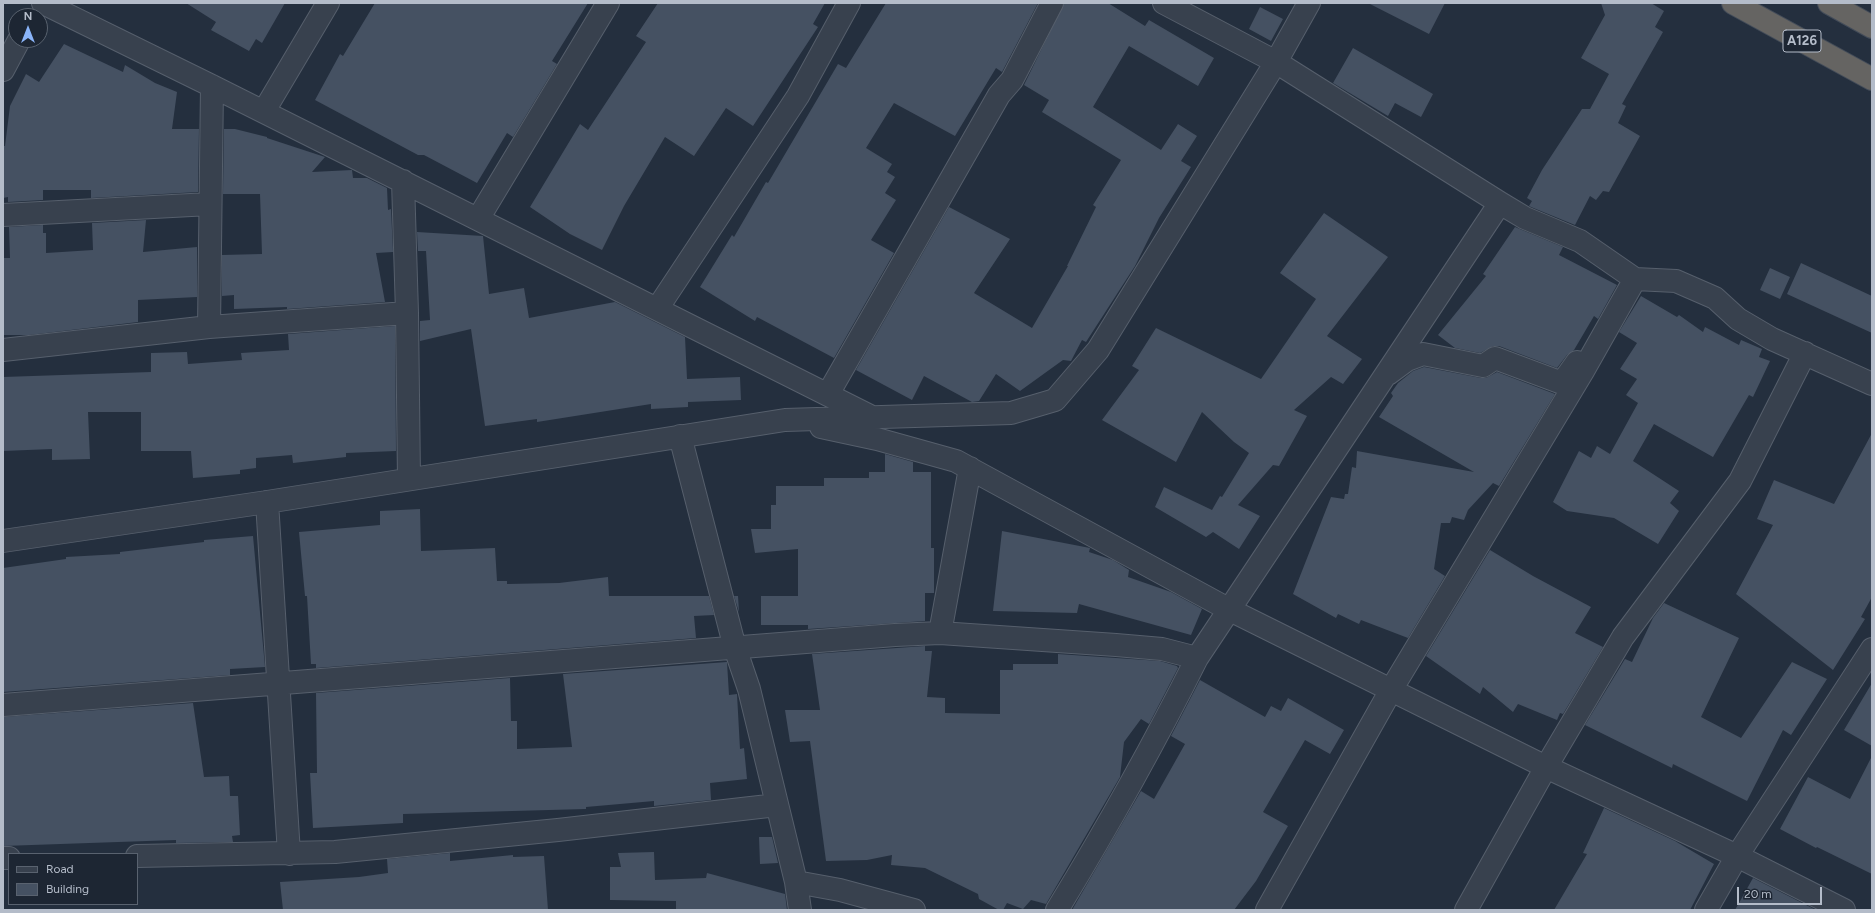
<!DOCTYPE html>
<html>
<head>
<meta charset="utf-8">
<style>
	body { margin:0 }
	#map { position:relative; width:1875px; height:913px; overflow:hidden; background:#242f3e; font-family:Figtree,sans-serif }
	canvas { display:block }
	.frame { position:absolute; inset:0; border:4px solid #b4bcc9; pointer-events:none }
	.legend { position:absolute; left:8px; top:853px; width:130px; height:52px; box-sizing:border-box; background:#1d2633; border:1px solid #59626f; margin:0; padding:5px 7px; list-style:none; font-size:12px; color:#b4bcc9 }
	.legend li { display:flex; align-items:center; gap:8px; height:20px }
	.legend b { width:20px; border:1px solid #59626f }
	.north { position:absolute; left:8px; top:8px; width:40px; height:40px; box-sizing:border-box; background:#1d2633; border:1px solid #59626f; border-radius:50%; rotate:0deg; font-size:11px; font-weight:700; line-height:16px; text-align:center; color:#b4bcc9 }
	.north::after { content:''; display:block; margin:auto; width:14px; height:18px; background:#8ab4f8; clip-path:polygon(50% 0,100% 100%,50% 72%,0 100%) }
	.scale { position:absolute; left:1737px; top:887px; width:85px; height:18px; box-sizing:border-box; border:2px solid #b4bcc9; border-top:0; padding-left:5px; font-size:12px; line-height:14px; white-space:nowrap; color:#b4bcc9; -webkit-text-stroke:3px #1d2633; paint-order:stroke }
</style>
</head>
<body>
<div id="map">
<canvas width="1875" height="913"></canvas>
<div class="frame"></div>
<ul class="legend">
<li><b style="height:5px;background:#38414e"></b>Road</li>
<li><b style="height:11px;background:#455162"></b>Building</li>
</ul>
<div class="north">N</div>
<div class="scale">20 m</div>
</div>
<script>
const g = document.querySelector('canvas').getContext('2d');
g.lineJoin = 'round';
function fillPath(path, color) { g.fillStyle = color; g.fill(path, 'evenodd'); }
function stroke(path, color, width, dash) { g.strokeStyle = color; g.lineWidth = width; g.lineCap = dash ? 'butt' : 'round'; g.setLineDash(dash || []); g.stroke(path); }
function write(font, color, halo, rows, align = 'center') {
  g.font = font + ' Figtree,sans-serif'; g.lineWidth = 3; g.setLineDash([]); g.textBaseline = 'middle'; g.strokeStyle = halo; g.fillStyle = color; for (const [text, x, y, turn = 0] of rows) {
    g.save(); g.translate(x, y); g.rotate((+turn || 0) * Math.PI / 180); g.textAlign = isNaN(turn) ? turn : align; if (halo) g.strokeText(text, 0, 0); g.fillText(text, 0, 0); g.restore();
  }
}
fillPath(new Path2D(`
	M 186,3 L 285,3 L 262,43 L 256,39 L 249,51 L 211,30 L 216,22 Z
	M 375,3 L 588,3 L 552,61 L 557,64 L 513,137 L 507,133 L 477,183 L 424,155 L 418,155 L 315,100 L 340,54 L 343,56 Z
	M 658,3 L 825,3 L 813,24 L 818,27 L 753,126 L 726,108 L 694,156 L 665,137 L 624,206 L 602,250 L 570,234 L 530,207 L 580,124 L 588,130 L 646,42 L 636,36 Z
	M 886,3 L 1038,3 L 1002,72 L 996,68 L 955,136 L 894,103 L 866,148 L 892,164 L 887,172 L 895,177 L 885,193 L 896,200 L 871,240 L 894,253 L 834,358 L 757,317 L 755,321 L 700,287 L 732,235 L 734,237 L 766,182 L 768,183 L 838,64 L 846,68 Z
	M 1064,3 L 1108,3 L 1145,26 L 1149,20 L 1214,58 L 1198,86 L 1129,46 L 1093,107 L 1161,150 L 1178,124 L 1197,136 L 1181,161 L 1191,167 L 1159,218 L 1135,266 L 1086,342 L 1082,340 L 1071,361 L 1063,360 L 1020,391 L 996,374 L 979,401 L 972,402 L 924,376 L 912,400 L 856,370 L 949,207 L 1010,239 L 974,293 L 1032,328 L 1068,266 L 1067,266 L 1096,207 L 1093,205 L 1121,160 L 1042,112 L 1049,100 L 1024,85 Z
	M 1368,3 L 1445,3 L 1429,34 Z
	M 1601,3 L 1651,3 L 1664,11 L 1655,27 L 1663,32 L 1622,104 L 1626,106 L 1618,123 L 1640,136 L 1609,192 L 1603,191 L 1596,200 L 1590,196 L 1575,225 L 1531,207 L 1529,206 L 1532,201 L 1527,198 L 1542,170 L 1582,109 L 1590,109 L 1609,74 L 1581,58 L 1605,15 Z
	M 1260,7 L 1283,19 L 1271,41 L 1249,29 Z
	M 64,44 L 123,72 L 125,65 L 155,83 L 177,92 L 172,129 L 199,129 L 198,192 L 91,198 L 91,190 L 43,190 L 43,200 L 8,202 L 8,197 L 3,198 L 3,146 L 5,146 L 10,106 L 26,74 L 39,82 Z
	M 1353,48 L 1433,94 L 1421,117 L 1395,103 L 1388,116 L 1333,83 Z
	M 224,129 L 235,129 L 267,137 L 267,138 L 325,157 L 312,172 L 352,170 L 353,178 L 367,178 L 387,188 L 388,210 L 391,209 L 393,252 L 376,253 L 385,302 L 287,309 L 287,307 L 234,309 L 234,295 L 222,296 L 222,255 L 262,254 L 260,194 L 223,194 Z
	M 1324,213 L 1388,257 L 1327,336 L 1362,359 L 1343,384 L 1331,377 L 1294,410 L 1307,416 L 1279,466 L 1273,465 L 1238,505 L 1260,516 L 1239,549 L 1213,532 L 1206,537 L 1155,507 L 1164,487 L 1212,510 L 1220,496 L 1222,497 L 1249,453 L 1234,442 L 1202,412 L 1176,462 L 1102,420 L 1139,370 L 1132,366 L 1156,328 L 1261,379 L 1316,299 L 1280,273 Z
	M 146,220 L 143,252 L 197,247 L 197,297 L 138,300 L 138,322 L 29,335 L 3,335 L 3,258 L 10,258 L 9,227 L 43,225 L 43,233 L 46,233 L 46,253 L 93,250 L 92,223 Z
	M 1515,227 L 1563,247 L 1559,255 L 1617,285 L 1598,319 L 1594,316 L 1574,350 L 1567,355 L 1557,368 L 1499,346 L 1493,346 L 1480,353 L 1455,348 L 1438,335 L 1486,276 L 1483,274 Z
	M 417,232 L 483,236 L 489,294 L 524,288 L 529,318 L 615,302 L 685,337 L 687,379 L 740,377 L 741,400 L 688,402 L 688,407 L 651,409 L 651,404 L 537,422 L 537,419 L 485,426 L 471,329 L 420,341 L 420,321 L 430,320 L 426,251 L 418,251 Z
	M 1801,263 L 1872,296 L 1872,333 L 1787,294 Z
	M 1770,268 L 1790,277 L 1780,299 L 1760,290 Z
	M 1641,296 L 1677,317 L 1679,315 L 1703,332 L 1705,327 L 1739,345 L 1741,340 L 1762,349 L 1759,357 L 1770,361 L 1753,397 L 1749,395 L 1713,457 L 1654,424 L 1633,461 L 1679,491 L 1670,503 L 1679,511 L 1658,544 L 1614,518 L 1567,511 L 1553,502 L 1579,451 L 1591,458 L 1597,446 L 1610,454 L 1638,403 L 1626,395 L 1637,379 L 1620,369 L 1637,343 L 1619,332 Z
	M 395,326 L 396,451 L 346,453 L 346,457 L 293,463 L 292,455 L 256,458 L 256,468 L 240,470 L 240,474 L 193,478 L 191,451 L 141,451 L 141,412 L 88,412 L 90,459 L 52,460 L 52,449 L 3,451 L 3,377 L 151,372 L 151,353 L 187,352 L 188,364 L 242,360 L 241,353 L 289,350 L 288,334 Z
	M 1424,367 L 1481,378 L 1486,378 L 1497,372 L 1555,394 L 1499,486 L 1493,483 L 1468,510 L 1464,520 L 1452,517 L 1450,523 L 1441,523 L 1434,569 L 1445,576 L 1408,638 L 1361,620 L 1359,624 L 1338,614 L 1336,618 L 1293,594 L 1331,497 L 1344,499 L 1345,494 L 1348,494 L 1352,467 L 1356,468 L 1357,451 L 1474,472 L 1379,417 L 1393,396 L 1391,393 L 1398,383 L 1413,371 Z
	M 1872,433 L 1872,597 L 1861,617 L 1865,619 L 1833,670 L 1736,594 L 1773,525 L 1757,519 L 1774,480 L 1834,504 Z
	M 885,454 L 913,462 L 913,472 L 931,472 L 931,548 L 934,548 L 934,593 L 925,593 L 925,621 L 808,629 L 808,625 L 761,625 L 761,596 L 798,596 L 798,549 L 755,553 L 751,529 L 771,529 L 771,505 L 776,505 L 776,486 L 824,486 L 824,478 L 869,478 L 869,472 L 885,472 Z
	M 420,509 L 421,551 L 495,548 L 497,581 L 507,581 L 507,584 L 559,583 L 608,577 L 609,596 L 709,596 L 714,615 L 694,616 L 696,638 L 316,668 L 316,664 L 311,664 L 307,596 L 305,596 L 299,532 L 380,525 L 380,511 Z
	M 1002,531 L 1090,548 L 1089,552 L 1113,560 L 1129,570 L 1128,577 L 1171,592 L 1202,609 L 1191,635 L 1079,604 L 1077,613 L 993,611 Z
	M 253,536 L 265,667 L 230,669 L 230,675 L 3,692 L 3,568 L 66,559 L 66,557 L 120,554 L 120,552 L 204,542 L 204,540 Z
	M 1490,550 L 1533,576 L 1591,607 L 1575,633 L 1603,647 L 1563,714 L 1560,713 L 1557,720 L 1518,704 L 1513,712 L 1483,687 L 1480,694 L 1426,656 Z
	M 734,596 L 738,596 L 739,612 Z
	M 1664,603 L 1739,638 L 1701,717 L 1741,738 L 1792,662 L 1827,679 L 1791,735 L 1783,730 L 1747,801 L 1673,764 L 1672,768 L 1585,725 L 1625,659 L 1632,662 L 1653,618 Z
	M 925,646 L 925,651 L 932,651 L 927,697 L 945,698 L 945,713 L 1000,714 L 1000,670 L 1013,670 L 1013,664 L 1058,664 L 1058,654 L 1160,661 L 1177,666 L 1178,668 L 1149,724 L 1141,719 L 1124,742 L 1120,777 L 1046,904 L 1031,900 L 1023,909 L 1007,903 L 1003,910 L 999,910 L 979,899 L 978,894 L 925,868 L 891,865 L 892,855 L 867,860 L 826,861 L 810,741 L 790,742 L 785,710 L 820,710 L 812,654 Z
	M 727,662 L 729,695 L 737,694 L 740,749 L 744,748 L 747,779 L 710,783 L 711,800 L 654,806 L 654,801 L 586,807 L 586,809 L 403,814 L 403,823 L 313,828 L 310,773 L 317,773 L 316,693 L 510,678 L 511,721 L 517,721 L 517,749 L 572,747 L 563,674 Z
	M 1200,680 L 1265,717 L 1271,706 L 1281,711 L 1288,698 L 1344,730 L 1330,754 L 1305,740 L 1263,812 L 1288,826 L 1256,881 L 1234,910 L 1072,910 L 1141,791 L 1154,799 L 1185,744 L 1171,736 Z
	M 1872,683 L 1872,746 L 1844,730 Z
	M 193,703 L 204,777 L 229,776 L 230,796 L 238,796 L 240,835 L 232,836 L 233,842 L 176,843 L 176,840 L 3,846 L 3,717 Z
	M 1872,756 L 1872,874 L 1817,847 L 1816,848 L 1780,829 L 1808,777 L 1850,799 Z
	M 1604,808 L 1675,841 L 1714,864 L 1690,910 L 1554,910 L 1587,854 L 1583,853 Z
	M 759,837 L 772,837 L 778,863 L 760,864 Z
	M 654,852 L 655,880 L 706,878 L 707,873 L 785,894 L 787,910 L 676,910 L 676,901 L 610,900 L 610,867 L 621,867 L 618,853 Z
	M 450,853 L 450,861 L 513,855 L 513,857 L 544,856 L 548,910 L 283,910 L 280,882 L 359,877 L 388,873 L 387,859 Z
	M 1753,878 L 1816,910 L 1735,910 Z`), '#455162');
const minor = new Path2D(`
	M 43,3 L 212,86 L 870,416
	M 1164,3 L 1276,62 L 1500,203 L 1525,218 L 1580,241 L 1635,279 L 1676,281 L 1715,298 L 1738,319 L 1772,339 L 1872,384
	M 3,70 L 19,40
	M 264,111 L 328,3
	M 403,181 L 407,313 L 409,479
	M 3,215 L 210,204
	M 478,219 L 608,3
	M 657,309 L 798,96 L 849,3
	M 209,327 L 212,86
	M 3,350 L 209,327 L 407,313
	M 1388,374 L 1407,360 L 1423,354 L 1483,366 L 1495,358 L 1562,383 L 1577,362
	M 828,394 L 999,95 L 1012,80 L 1052,3
	M 821,427 L 877,439 L 956,461 L 1228,609 L 1546,767 L 1737,856 L 1844,910
	M 680,436 L 735,648 L 749,689 L 796,882 L 800,910
	M 267,502 L 289,854
	M 3,541 L 267,502 L 785,420 L 1011,413 L 1055,400 L 1098,350 L 1276,62 L 1309,3
	M 940,633 L 970,468
	M 3,705 L 895,635 L 940,633 L 1116,645 L 1162,649 L 1197,658
	M 137,856 L 335,852 L 558,830 L 777,805
	M 3,858 L 9,858
	M 796,882 L 840,890 L 914,910
	M 1057,910 C 1107,828 1154,744 1197,658 L 1500,203
	M 1267,910 L 1391,690 L 1583,371 L 1635,279
	M 1466,910 L 1546,767 L 1623,637 L 1740,481 L 1805,353
	M 1706,910 L 1737,856 L 1872,649`);
const trunk = new Path2D(`
	M 1733,3 L 1872,79
	M 1829,3 L 1872,27`);
stroke(minor, '#565f6c', 24);
stroke(trunk, '#434c59', 24);
stroke(minor, '#38414e', 22);
stroke(trunk, '#656462', 22);
for (const [x, y, w] of [
	[1802,41,38]
]) { const box = new Path2D(); box.roundRect(x - w / 2, y - 11, w, 22, 3); g.fillStyle = '#1d2633'; g.fill(box); stroke(box, '#b4bcc9', 1); }
write('bold 13px', '#b4bcc9', null, [
	["A126",1802,41]
]);
</script>
</body>
</html>
